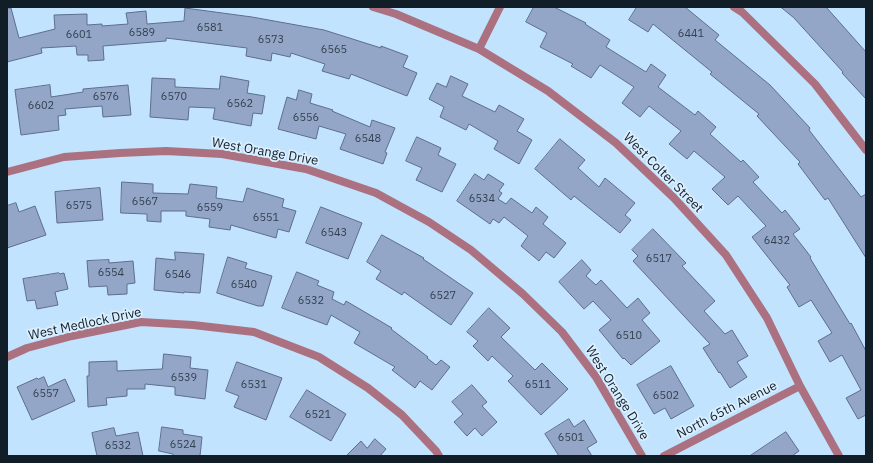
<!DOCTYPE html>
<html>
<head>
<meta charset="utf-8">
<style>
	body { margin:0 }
	#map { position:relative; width:873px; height:463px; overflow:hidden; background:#c1e3fe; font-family:"IBM Plex Sans",sans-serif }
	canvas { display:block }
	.frame { position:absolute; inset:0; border:8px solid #111e27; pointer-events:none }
</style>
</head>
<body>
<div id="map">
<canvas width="873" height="463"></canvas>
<div class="frame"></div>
</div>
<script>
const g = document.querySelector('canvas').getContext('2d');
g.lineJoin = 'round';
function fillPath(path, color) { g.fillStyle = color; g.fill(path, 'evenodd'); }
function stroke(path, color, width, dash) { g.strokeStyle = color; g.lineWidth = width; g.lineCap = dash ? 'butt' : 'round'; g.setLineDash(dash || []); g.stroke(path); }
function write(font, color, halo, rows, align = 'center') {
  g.font = font + ' "IBM Plex Sans",sans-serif'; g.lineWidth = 3.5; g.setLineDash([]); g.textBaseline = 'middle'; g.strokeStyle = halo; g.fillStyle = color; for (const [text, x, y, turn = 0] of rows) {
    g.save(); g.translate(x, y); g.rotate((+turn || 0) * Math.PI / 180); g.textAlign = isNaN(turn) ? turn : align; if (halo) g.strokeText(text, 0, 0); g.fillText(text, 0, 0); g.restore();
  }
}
const building = new Path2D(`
	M 534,7 L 554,7 L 586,23 L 585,24 L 610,40 L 606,47 L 646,72 L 651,64 L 666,75 L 658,87 L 695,115 L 698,111 L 716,127 L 710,134 L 741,162 L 743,160 L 759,177 L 753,182 L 782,213 L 785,210 L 800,229 L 793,234 L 811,257 L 810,258 L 850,324 L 851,323 L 866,351 L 866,415 L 858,419 L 846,398 L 861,390 L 842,355 L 830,362 L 818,341 L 832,333 L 811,300 L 799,307 L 787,287 L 790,285 L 752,237 L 766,226 L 738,196 L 728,205 L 712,189 L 725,177 L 694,151 L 687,159 L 669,144 L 681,131 L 649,106 L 640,117 L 622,103 L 634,87 L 600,65 L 591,78 L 571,66 L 573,64 L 540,47 L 547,33 L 526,22 Z
	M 637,7 L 685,7 L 719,35 L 715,40 L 770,85 L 810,128 L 809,130 L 861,197 L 866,194 L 866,258 L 828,198 L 825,200 L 798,164 L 800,162 L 757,116 L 759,114 L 710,74 L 712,72 L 653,24 L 648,32 L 629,20 Z
	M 781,7 L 826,7 L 866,52 L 866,99 L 842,73 L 843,72 L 794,18 Z
	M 7,8 L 11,8 L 19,38 L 55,29 L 54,15 L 87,14 L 87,25 L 102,24 L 102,26 L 128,24 L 126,13 L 146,11 L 147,24 L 184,21 L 185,8 L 252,17 L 324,30 L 381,48 L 381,46 L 408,56 L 403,67 L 417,73 L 407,96 L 351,74 L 349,79 L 322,71 L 325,64 L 291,53 L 290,57 L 272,53 L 271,61 L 246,56 L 247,48 L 166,38 L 166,41 L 103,46 L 104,60 L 88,61 L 88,55 L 77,55 L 76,46 L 41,48 L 42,53 L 7,62 Z
	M 221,76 L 249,81 L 247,93 L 265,96 L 262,114 L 253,113 L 251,126 L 213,119 L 215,108 L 189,107 L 188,120 L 150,117 L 152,78 L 175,79 L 175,87 L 219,89 Z
	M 451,76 L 468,84 L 462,96 L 495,112 L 499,105 L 524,119 L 517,131 L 532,140 L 519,164 L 494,149 L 498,141 L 469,124 L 466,130 L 440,117 L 444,107 L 429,99 L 437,83 L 446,87 Z
	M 50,85 L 51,97 L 83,92 L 83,89 L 128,85 L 131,115 L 103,117 L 102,106 L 65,109 L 66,115 L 58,116 L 59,130 L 21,135 L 15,90 Z
	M 299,90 L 312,94 L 310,103 L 333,110 L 332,111 L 370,127 L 372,120 L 395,128 L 385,152 L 387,153 L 383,164 L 340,149 L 346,134 L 319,126 L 316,139 L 278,129 L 287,97 L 296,100 Z
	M 417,137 L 441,148 L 438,155 L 456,164 L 442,192 L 416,180 L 422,168 L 406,161 Z
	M 560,139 L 585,160 L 578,168 L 599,187 L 605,178 L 635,203 L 625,215 L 631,220 L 620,233 L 574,196 L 571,200 L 535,169 Z
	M 475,174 L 484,180 L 488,174 L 504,184 L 499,191 L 502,193 L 498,199 L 506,204 L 511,198 L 532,213 L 536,207 L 548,217 L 543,224 L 566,243 L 554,258 L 546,252 L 539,261 L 521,246 L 528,236 L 504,217 L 499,223 L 493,219 L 490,224 L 457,201 Z
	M 122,182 L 153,184 L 153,193 L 188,194 L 190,184 L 217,187 L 216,198 L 243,202 L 247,188 L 284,199 L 282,207 L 296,211 L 289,232 L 278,229 L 276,238 L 231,225 L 230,230 L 209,227 L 210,219 L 186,216 L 186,211 L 161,211 L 161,222 L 147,221 L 147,214 L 121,213 Z
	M 100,188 L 103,220 L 57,223 L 55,192 Z
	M 16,203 L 19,212 L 35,206 L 46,235 L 7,248 L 7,206 Z
	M 321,207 L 362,223 L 348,259 L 306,243 Z
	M 653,229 L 686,263 L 682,266 L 715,301 L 704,311 L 725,334 L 732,330 L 748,356 L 737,362 L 747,377 L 730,388 L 720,372 L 719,373 L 703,348 L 710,344 L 633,261 L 638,256 L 632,250 Z
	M 382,235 L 424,258 L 423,259 L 473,293 L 451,325 L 404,292 L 402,295 L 376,279 L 381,271 L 367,262 Z
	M 175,252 L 204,254 L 200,293 L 184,292 L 184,293 L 154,290 L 156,258 L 175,260 Z
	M 228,257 L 247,263 L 245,268 L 272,276 L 263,306 L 258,306 L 217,293 Z
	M 109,260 L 109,263 L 133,261 L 135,283 L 127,284 L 127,294 L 108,295 L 107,286 L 89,287 L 87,261 Z
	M 582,260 L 591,270 L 586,276 L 596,285 L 601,280 L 627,308 L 638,298 L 650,313 L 642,320 L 660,341 L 631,365 L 624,358 L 623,359 L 599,330 L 611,320 L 593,301 L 584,309 L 559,282 Z
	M 297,272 L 319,281 L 317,285 L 334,292 L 332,299 L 344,305 L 346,301 L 392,328 L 391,329 L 428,357 L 427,358 L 436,365 L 441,360 L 450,367 L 432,390 L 420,381 L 415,388 L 392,370 L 395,367 L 354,343 L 360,332 L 331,315 L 327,325 L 282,308 Z
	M 59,273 L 60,274 L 64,273 L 68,289 L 55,292 L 58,305 L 37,309 L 35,300 L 27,301 L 23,279 Z
	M 489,308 L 510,328 L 501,337 L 535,370 L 542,363 L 568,389 L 541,415 L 508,381 L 513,376 L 492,356 L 488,361 L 473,346 L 478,341 L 467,332 Z
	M 164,354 L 191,357 L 190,368 L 208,370 L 205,399 L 175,395 L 175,387 L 145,384 L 145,389 L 127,389 L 127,396 L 106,398 L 107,405 L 88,407 L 87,376 L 89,376 L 89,362 L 117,361 L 117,371 L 162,369 Z
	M 237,362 L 282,378 L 266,420 L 234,407 L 239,396 L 226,391 Z
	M 671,366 L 694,406 L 671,419 L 665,408 L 654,414 L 637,385 Z
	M 44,377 L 48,387 L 65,379 L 75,401 L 32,420 L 17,387 L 37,378 L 38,379 Z
	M 472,385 L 487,402 L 482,406 L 497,422 L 482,436 L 475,428 L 467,436 L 454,422 L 463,414 L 452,402 Z
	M 307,390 L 346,414 L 331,441 L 290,417 Z
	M 569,419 L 574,427 L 584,420 L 597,442 L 587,448 L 592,456 L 559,456 L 545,434 Z
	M 162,427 L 183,430 L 183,434 L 202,437 L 200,456 L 173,456 L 173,454 L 159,451 Z
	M 114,428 L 116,436 L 138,432 L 143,456 L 97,456 L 92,433 Z
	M 786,432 L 799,451 L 792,456 L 750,456 Z
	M 375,439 L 386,449 L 380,456 L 346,456 L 361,441 L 367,448 Z`);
fillPath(building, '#93a6c7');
stroke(building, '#5d6e8d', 1);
stroke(new Path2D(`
	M 373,7 L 396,14 L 479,49 L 548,91 L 616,143 L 674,198 L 726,255 L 767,318 L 800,386 L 839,456
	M 734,7 L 742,12 L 815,84 L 866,150
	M 479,49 L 500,7
	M 7,172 L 64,157 L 120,153 L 166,151 L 222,154 L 306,169 L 376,193 L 429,222 L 471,250 L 523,294 L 562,332 L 596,377 L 642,456
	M 7,357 L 27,348 L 72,336 L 141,322 L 193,325 L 254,332 L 319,357 L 368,388 L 402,415 L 436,451 L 439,456
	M 664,456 L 800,386`), '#ab7181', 8);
write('11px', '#32404f', null, [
	["6581",210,28],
	["6589",142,33],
	["6441",691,34],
	["6601",79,35],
	["6573",271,40],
	["6565",334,50],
	["6576",106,97],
	["6570",174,97],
	["6562",240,104],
	["6602",41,106],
	["6556",306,118],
	["6548",368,139],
	["6534",482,199],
	["6567",145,202],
	["6575",79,206],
	["6559",210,208],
	["6551",266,218],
	["6543",334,233],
	["6432",777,241],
	["6517",659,259],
	["6554",111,273],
	["6546",178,275],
	["6540",244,285],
	["6527",443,296],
	["6532",311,301],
	["6510",629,336],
	["6539",184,378],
	["6531",254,385],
	["6511",538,385],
	["6557",46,394],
	["6502",666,396],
	["6521",318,415],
	["6501",571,438],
	["6524",183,445],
	["6532",118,446]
]);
write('13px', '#111e27', '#daefff', [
	["West Orange Drive",265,152,10],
	["West Colter Street",663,173,45],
	["West Medlock Drive",85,324,-12],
	["West Orange Drive",617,393,58],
	["North 65th Avenue",727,410,-27]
]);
</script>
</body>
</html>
